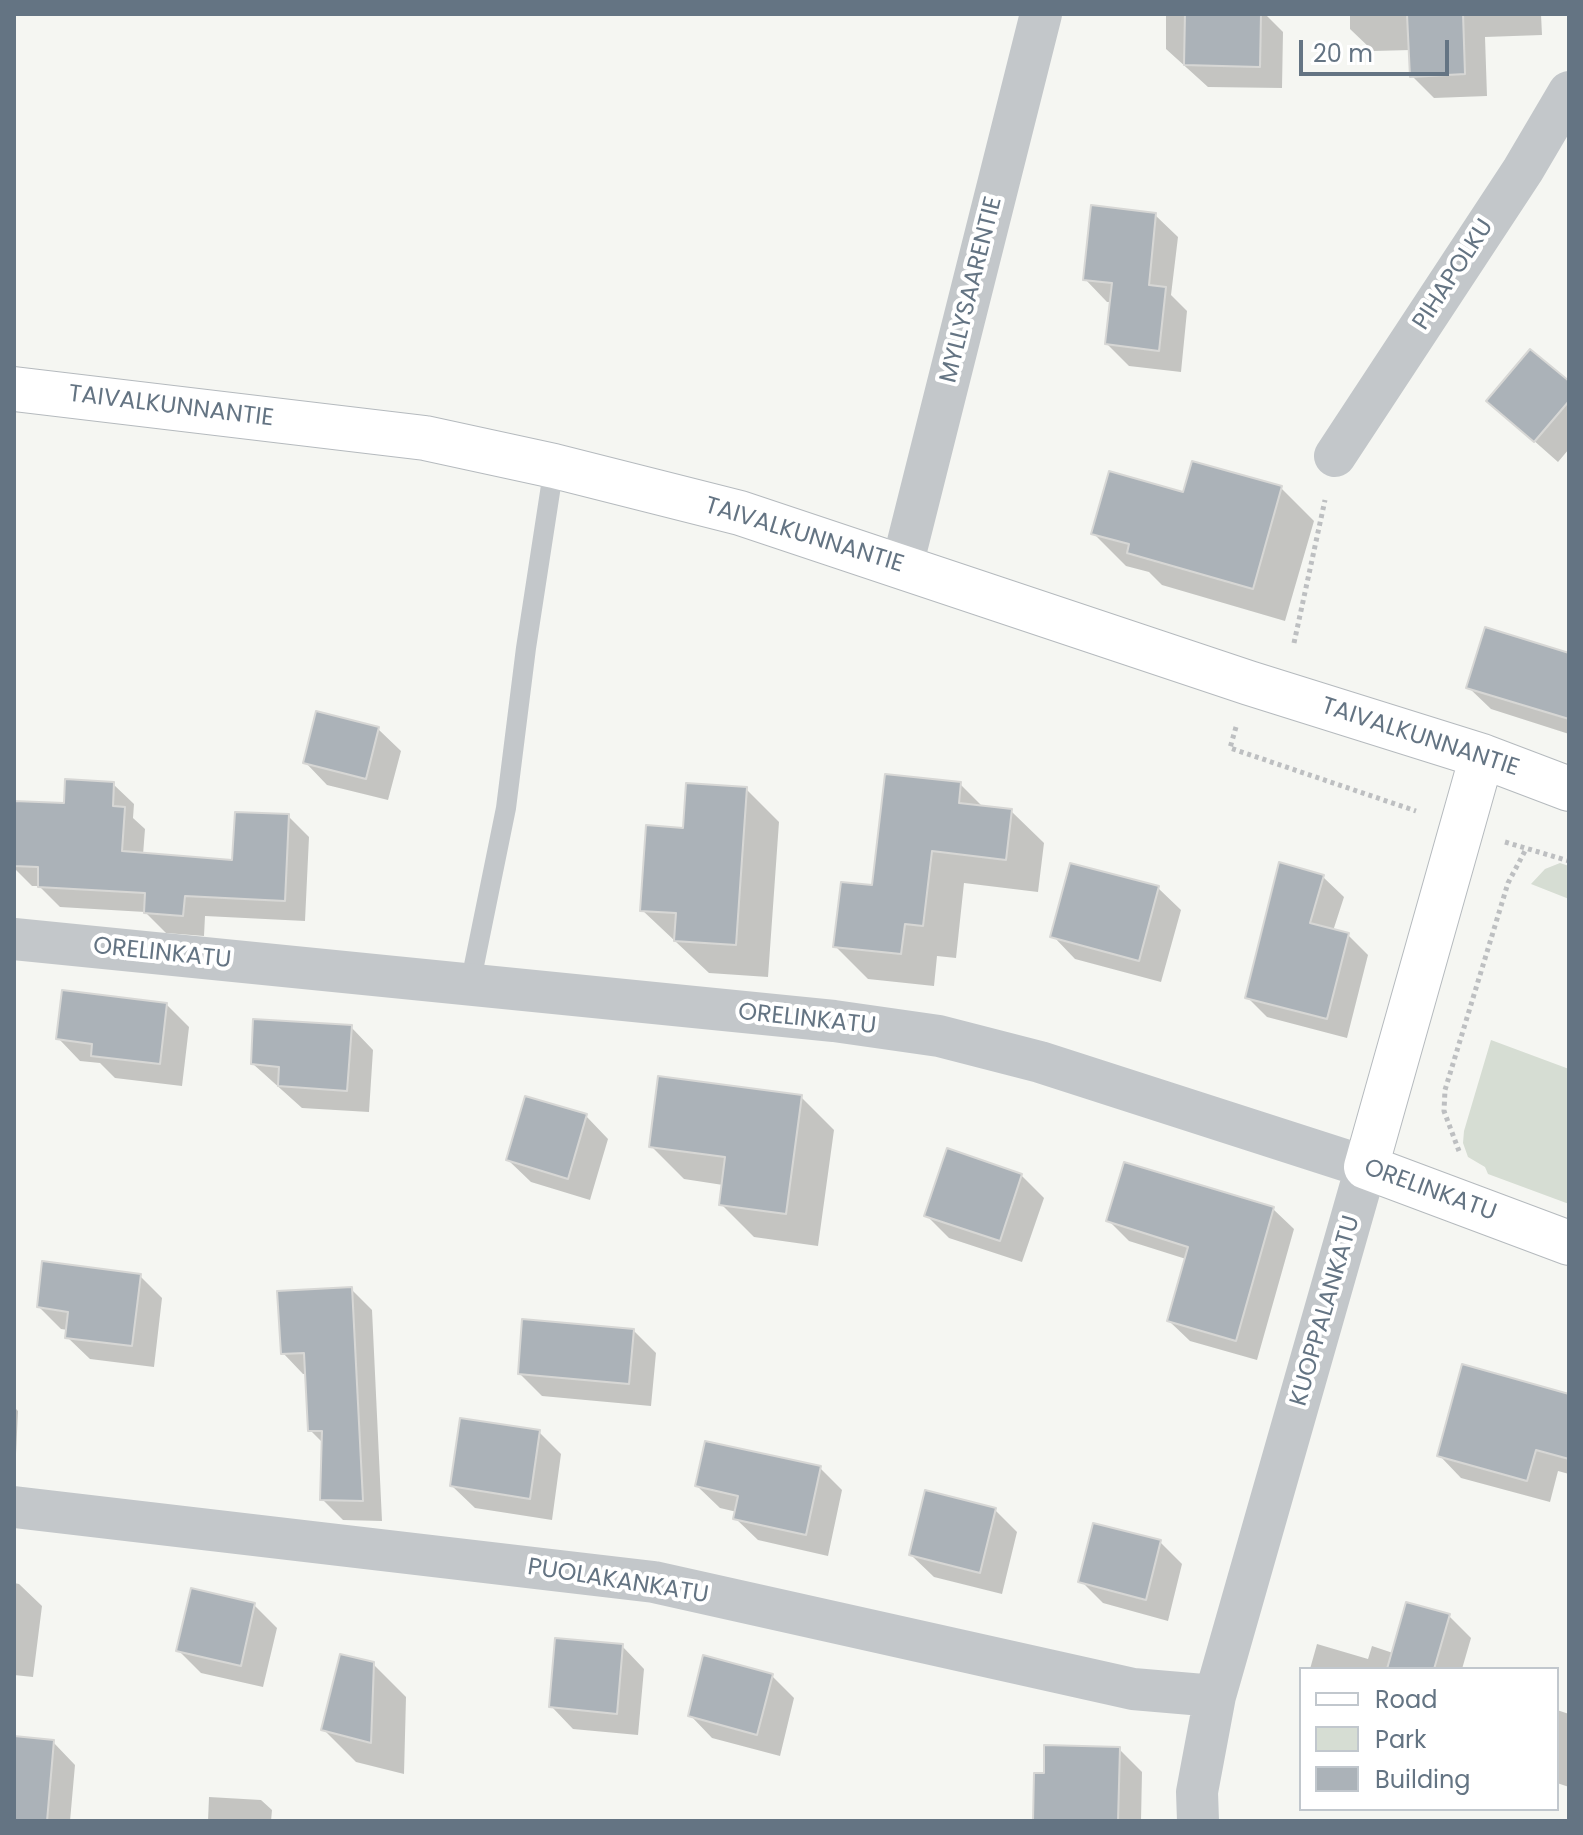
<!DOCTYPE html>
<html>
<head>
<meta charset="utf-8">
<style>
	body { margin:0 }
	#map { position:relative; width:1583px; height:1835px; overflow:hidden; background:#f5f6f2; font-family:Poppins,sans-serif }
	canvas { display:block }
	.frame { position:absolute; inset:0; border:16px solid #647483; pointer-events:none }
	.legend { position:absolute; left:1299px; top:1667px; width:260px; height:144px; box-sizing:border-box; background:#fff; border:2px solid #c1c7cd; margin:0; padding:10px 14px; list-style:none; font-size:24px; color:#647483 }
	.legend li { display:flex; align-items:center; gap:16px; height:40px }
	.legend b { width:40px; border:2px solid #c1c7cd }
	.scale { position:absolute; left:1299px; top:40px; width:150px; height:36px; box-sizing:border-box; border:4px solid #647483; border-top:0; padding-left:10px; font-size:24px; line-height:28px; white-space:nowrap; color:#647483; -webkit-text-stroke:6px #fff; paint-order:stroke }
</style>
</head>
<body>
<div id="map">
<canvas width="1583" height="1835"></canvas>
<div class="frame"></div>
<ul class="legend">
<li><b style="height:10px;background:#fff"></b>Road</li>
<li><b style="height:22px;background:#d6ddd3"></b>Park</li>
<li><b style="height:22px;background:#abb2b8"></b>Building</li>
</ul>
<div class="scale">20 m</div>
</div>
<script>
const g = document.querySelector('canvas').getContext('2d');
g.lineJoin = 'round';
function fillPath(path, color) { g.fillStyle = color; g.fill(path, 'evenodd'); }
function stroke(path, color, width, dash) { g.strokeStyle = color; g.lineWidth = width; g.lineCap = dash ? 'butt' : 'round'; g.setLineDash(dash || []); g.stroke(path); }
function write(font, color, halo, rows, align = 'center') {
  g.font = font + ' Poppins,sans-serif'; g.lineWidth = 8; g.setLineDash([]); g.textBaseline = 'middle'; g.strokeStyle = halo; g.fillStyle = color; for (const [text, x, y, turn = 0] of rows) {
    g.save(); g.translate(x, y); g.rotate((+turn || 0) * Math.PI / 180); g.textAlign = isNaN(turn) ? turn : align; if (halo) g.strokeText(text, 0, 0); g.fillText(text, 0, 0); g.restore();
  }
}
fillPath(new Path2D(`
	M 1560,863 L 1569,866 L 1569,899 L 1531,884 L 1545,869 Z
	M 1491,1040 L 1569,1069 L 1569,1204 L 1488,1174 L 1485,1167 L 1468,1157 L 1463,1143 L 1464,1131 Z`), '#d6ddd3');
fillPath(new Path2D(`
	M 1166,14 L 1265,14 L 1283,32 L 1282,88 L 1208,87 L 1166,49 Z
	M 1350,14 L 1541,14 L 1542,35 L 1485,37 L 1487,96 L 1434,98 L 1412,76 L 1411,50 L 1373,51 L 1350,29 Z
	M 1155,215 L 1178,237 L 1171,295 L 1187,311 L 1181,372 L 1129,366 L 1107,344 L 1112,302 L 1107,302 L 1085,279 Z
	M 1569,384 L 1569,449 L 1558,462 L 1489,401 Z
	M 1281,488 L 1314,521 L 1285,621 L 1162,585 L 1149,572 L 1126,566 L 1093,533 L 1184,495 Z
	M 1569,655 L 1569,734 L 1491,709 L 1468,687 Z
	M 378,729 L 401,751 L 388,800 L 327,785 L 305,762 Z
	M 113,784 L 134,804 L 133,818 L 145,829 L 143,855 L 234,862 L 288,816 L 309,837 L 305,921 L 205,916 L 204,936 L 166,933 L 145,912 L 60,907 L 39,886 L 32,886 L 14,868 L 14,803 L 66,805 Z
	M 960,784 L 984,808 L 1011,811 L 1044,843 L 1038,892 L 964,883 L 956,958 L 937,956 L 934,986 L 868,979 L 835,946 L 874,888 Z
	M 746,789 L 779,822 L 768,977 L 709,973 L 642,910 L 685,830 Z
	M 1323,877 L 1344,897 L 1333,931 L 1348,935 L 1368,955 L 1347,1038 L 1267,1017 L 1247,997 Z
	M 1158,888 L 1181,910 L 1161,982 L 1075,959 L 1053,936 Z
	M 167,1005 L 189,1027 L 182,1086 L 115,1078 L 100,1063 L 80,1061 L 58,1038 Z
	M 351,1027 L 373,1050 L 369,1112 L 302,1108 L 253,1064 Z
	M 801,1097 L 834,1130 L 818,1246 L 754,1237 L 721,1204 L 723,1185 L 684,1179 L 651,1146 Z
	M 586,1116 L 608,1139 L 590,1200 L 531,1182 L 508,1160 Z
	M 1021,1175 L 1044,1198 L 1022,1262 L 949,1238 L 927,1216 Z
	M 1273,1209 L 1294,1229 L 1257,1360 L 1190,1341 L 1169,1321 L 1186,1259 L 1129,1241 L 1108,1220 Z
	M 140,1276 L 162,1298 L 154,1367 L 90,1359 L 67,1337 L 68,1330 L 61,1329 L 39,1307 Z
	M 351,1289 L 372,1310 L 382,1521 L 343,1520 L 322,1499 L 324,1444 L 310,1430 L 307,1374 L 303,1374 L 283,1353 Z
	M 634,1331 L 656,1353 L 651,1406 L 542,1396 L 520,1374 Z
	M 1569,1396 L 1569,1474 L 1558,1471 L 1550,1502 L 1461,1478 L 1439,1455 Z
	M 14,1407 L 18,1411 L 16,1454 L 14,1454 Z
	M 539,1432 L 561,1454 L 552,1520 L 475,1508 L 452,1486 Z
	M 820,1468 L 842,1490 L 828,1556 L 758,1540 L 735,1518 L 737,1512 L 720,1508 L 697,1486 Z
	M 995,1510 L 1017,1532 L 1002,1594 L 934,1577 L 911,1555 Z
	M 1160,1542 L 1182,1564 L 1168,1621 L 1103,1603 L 1081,1581 Z
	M 14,1583 L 19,1584 L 42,1606 L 33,1677 L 14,1675 Z
	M 254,1605 L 277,1628 L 263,1687 L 201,1673 L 178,1650 Z
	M 1449,1616 L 1471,1638 L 1462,1669 L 1310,1669 L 1317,1644 L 1368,1659 L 1372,1646 L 1393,1653 Z
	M 622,1646 L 644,1669 L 638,1735 L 573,1729 L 551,1706 Z
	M 373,1664 L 406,1697 L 404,1774 L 356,1762 L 323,1729 Z
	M 772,1676 L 794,1698 L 780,1756 L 712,1738 L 690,1715 Z
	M 1557,1710 L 1569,1714 L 1569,1787 L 1557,1783 Z
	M 14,1738 L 53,1742 L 75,1765 L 70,1821 L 14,1821 Z
	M 1119,1749 L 1142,1772 L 1141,1821 L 1035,1821 L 1046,1776 Z
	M 209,1797 L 261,1800 L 272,1810 L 271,1821 L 208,1821 Z`), '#0003');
const building = new Path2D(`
	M 1185,14 L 1261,14 L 1260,67 L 1184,65 Z
	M 1407,14 L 1463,14 L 1465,74 L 1410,77 Z
	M 1091,205 L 1156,213 L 1149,285 L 1166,287 L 1159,351 L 1105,344 L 1112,283 L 1083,280 Z
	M 1530,349 L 1569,381 L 1569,401 L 1534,442 L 1486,401 Z
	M 1192,461 L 1282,486 L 1253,589 L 1127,553 L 1129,544 L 1091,534 L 1109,471 L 1183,492 Z
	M 1485,627 L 1569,653 L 1569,719 L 1466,688 Z
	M 316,711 L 379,727 L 366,779 L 303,763 Z
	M 885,774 L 961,782 L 959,803 L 1012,809 L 1006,860 L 932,851 L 923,926 L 905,924 L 901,954 L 833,947 L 841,882 L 872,885 Z
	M 65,779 L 114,782 L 113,806 L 125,807 L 122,851 L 232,860 L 235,812 L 289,814 L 285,901 L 185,896 L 183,916 L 144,913 L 145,893 L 38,887 L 38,867 L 14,866 L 14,801 L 64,803 Z
	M 686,783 L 747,787 L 736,945 L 674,941 L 676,913 L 640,911 L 646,825 L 683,828 Z
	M 1279,862 L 1324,875 L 1310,923 L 1349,933 L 1327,1019 L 1245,998 Z
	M 1070,863 L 1159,886 L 1139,961 L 1050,937 Z
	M 62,990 L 167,1003 L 160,1064 L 91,1056 L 92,1044 L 56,1039 Z
	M 253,1019 L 352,1025 L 347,1091 L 278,1086 L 279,1067 L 251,1064 Z
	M 658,1076 L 802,1095 L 786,1214 L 719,1205 L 725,1157 L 649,1147 Z
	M 525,1096 L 587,1114 L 568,1179 L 506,1160 Z
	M 947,1148 L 1022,1174 L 1000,1241 L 924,1216 Z
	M 1124,1162 L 1274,1207 L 1236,1341 L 1167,1321 L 1188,1247 L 1106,1221 Z
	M 42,1261 L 141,1274 L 132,1346 L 65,1338 L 68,1312 L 37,1307 Z
	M 352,1287 L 363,1501 L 320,1500 L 322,1431 L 308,1431 L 304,1353 L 281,1354 L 277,1291 Z
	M 522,1319 L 634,1329 L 629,1384 L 518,1374 Z
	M 1462,1364 L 1569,1394 L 1569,1459 L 1536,1450 L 1527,1481 L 1437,1456 Z
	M 460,1418 L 540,1430 L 530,1499 L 450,1486 Z
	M 705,1441 L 821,1466 L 806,1535 L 733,1519 L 738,1496 L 695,1486 Z
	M 925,1490 L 996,1508 L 980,1573 L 909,1555 Z
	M 1093,1523 L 1161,1540 L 1146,1600 L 1078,1582 Z
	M 191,1588 L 255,1603 L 241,1666 L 176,1651 Z
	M 1406,1602 L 1450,1614 L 1434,1669 L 1387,1669 Z
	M 555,1638 L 623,1644 L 617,1714 L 549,1707 Z
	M 340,1654 L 374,1662 L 371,1743 L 321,1730 Z
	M 703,1655 L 773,1674 L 757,1735 L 688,1716 Z
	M 14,1736 L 54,1740 L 47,1821 L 14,1821 Z
	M 1044,1745 L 1120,1747 L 1118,1821 L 1033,1821 L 1034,1773 L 1044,1773 Z`);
fillPath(building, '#abb2b8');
stroke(building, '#d7d7d5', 2);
const secondary = new Path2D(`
	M 14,389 L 425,438 L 554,466 L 740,513 L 1249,683 L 1482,756 L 1569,789
	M 1482,756 L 1366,1167 L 1569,1243`);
stroke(secondary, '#b5babe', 46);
stroke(new Path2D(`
	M 1294,643 L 1325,500
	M 1236,727 L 1230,748 L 1416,811
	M 1505,842 L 1569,861
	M 1459,1151 L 1444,1111 L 1445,1090 L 1508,883 L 1526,849`), '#bdbfc1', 5, [4, 4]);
stroke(new Path2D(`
	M 470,985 L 506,808 L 526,648 L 554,466`), '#c3c7ca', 20);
stroke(new Path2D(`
	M 1335,456 L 1523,170 L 1569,92
	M 902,566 L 1041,14
	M 14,939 L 834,1021 L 939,1036 L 1040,1062 L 1366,1167 L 1215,1696 L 1197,1792 L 1198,1821
	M 14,1507 L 654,1582 L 1133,1689 L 1215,1696`), '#c3c7ca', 42);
stroke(secondary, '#fff', 44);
write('24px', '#647483', '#fff', [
	["PIHAPOLKU",1454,275,-57],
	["MYLLYSAARENTIE",972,290,-76],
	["TAIVALKUNNANTIE",171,407,7],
	["TAIVALKUNNANTIE",804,536,17],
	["TAIVALKUNNANTIE",1420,738,18],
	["ORELINKATU",162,954,6],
	["ORELINKATU",807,1020,6],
	["ORELINKATU",1430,1191,20],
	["KUOPPALANKATU",1326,1311,-74],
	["PUOLAKANKATU",618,1582,9]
]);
</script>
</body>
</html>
